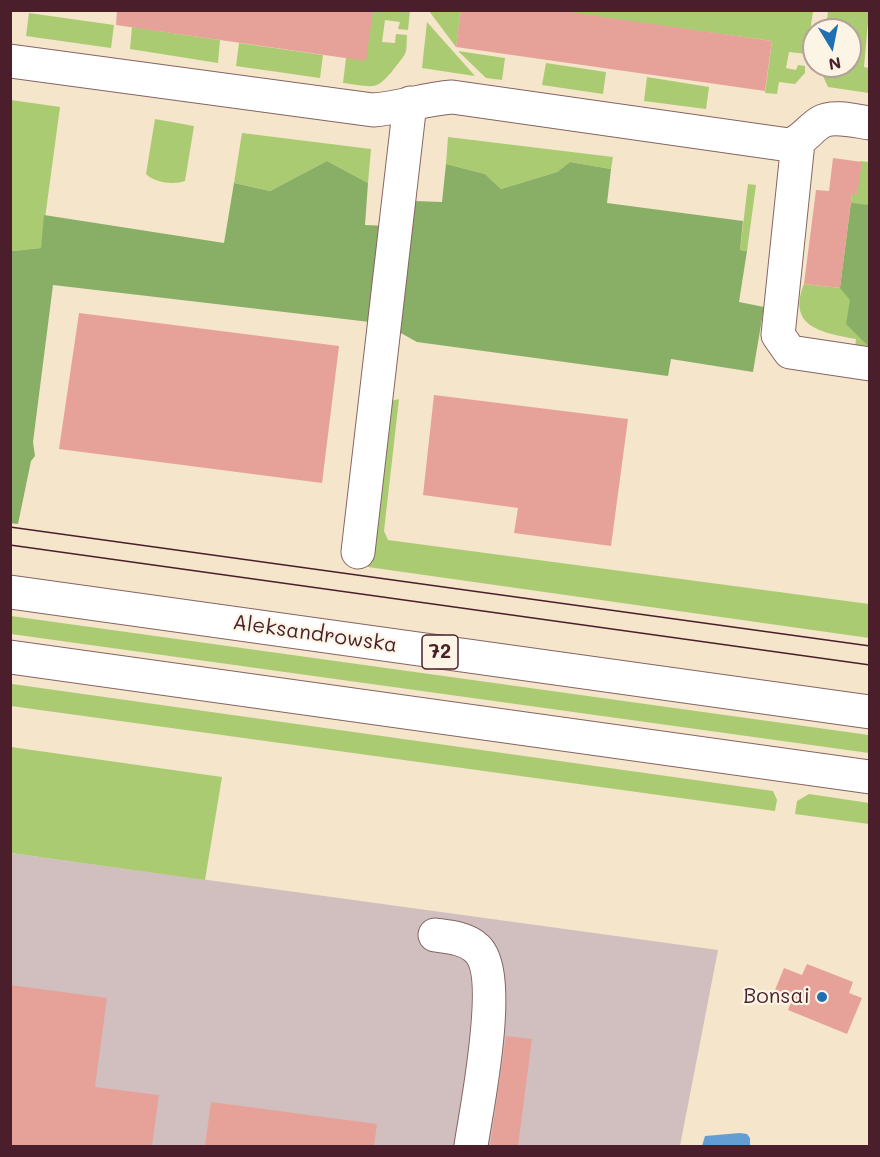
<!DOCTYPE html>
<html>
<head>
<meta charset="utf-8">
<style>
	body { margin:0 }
	#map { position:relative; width:880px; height:1157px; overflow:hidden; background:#f5e5cb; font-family:Mali,sans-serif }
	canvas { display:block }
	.frame { position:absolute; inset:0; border:12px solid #4a1f2b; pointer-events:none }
	.north { position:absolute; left:802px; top:18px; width:60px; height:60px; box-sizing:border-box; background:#fcf5e5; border:2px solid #b59f9b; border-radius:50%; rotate:170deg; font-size:16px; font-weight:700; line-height:24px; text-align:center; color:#4a1f2b }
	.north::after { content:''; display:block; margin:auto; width:21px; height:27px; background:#1f6fb2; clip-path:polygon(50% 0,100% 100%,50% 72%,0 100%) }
</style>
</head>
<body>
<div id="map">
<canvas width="880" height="1157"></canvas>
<div class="frame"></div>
<div class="north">N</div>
</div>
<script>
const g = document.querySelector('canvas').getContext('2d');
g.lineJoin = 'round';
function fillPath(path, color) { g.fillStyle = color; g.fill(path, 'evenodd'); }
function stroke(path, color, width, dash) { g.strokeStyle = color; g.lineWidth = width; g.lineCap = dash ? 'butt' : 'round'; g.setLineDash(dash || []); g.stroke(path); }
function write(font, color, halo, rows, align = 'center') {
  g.font = font + ' Mali,sans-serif'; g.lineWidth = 4.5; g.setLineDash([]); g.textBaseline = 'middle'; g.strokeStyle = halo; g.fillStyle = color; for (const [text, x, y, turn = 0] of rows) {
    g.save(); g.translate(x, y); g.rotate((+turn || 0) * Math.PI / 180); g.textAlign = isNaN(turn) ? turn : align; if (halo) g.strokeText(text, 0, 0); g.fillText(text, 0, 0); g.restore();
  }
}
fillPath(new Path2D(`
	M 11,853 L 718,950 L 680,1146 L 11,1146 Z`), '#d1bfbf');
fillPath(new Path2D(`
	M 367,11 L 410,11 L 408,30 L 398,29 L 400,22 L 385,20 L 382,42 L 395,43 L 396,34 L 407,35 C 406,54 408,51 397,65 C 376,92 376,87 343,83 L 346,58 Z
	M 429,11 L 461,11 L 456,47 Z
	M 554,11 L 813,11 L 807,54 L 789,52 L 786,68 L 796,70 L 798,65 L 805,66 L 805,73 L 795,84 L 779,82 L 777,94 L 765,93 L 772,41 Z
	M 828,11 L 869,11 L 864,67 L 869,68 L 869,93 L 828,87 L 822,74 L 823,66 L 850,66 L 850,30 L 826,30 Z
	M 29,13 L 114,25 L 111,48 L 26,36 Z
	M 427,22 L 475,76 L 422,68 Z
	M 132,27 L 220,40 L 218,63 L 130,49 Z
	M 239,43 L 323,55 L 320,78 L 236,66 Z
	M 458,51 L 505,58 L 502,80 L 486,78 Z
	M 546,63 L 606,72 L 603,94 L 542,85 Z
	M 647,77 L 709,87 L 706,109 L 644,101 Z
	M 11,100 L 60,107 L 41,248 L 13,251 L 11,248 Z
	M 155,119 L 194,126 L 185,181 C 174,185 155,183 146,174 Z
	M 242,133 L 371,149 L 368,183 L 327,161 L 270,191 L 234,183 Z
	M 448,137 L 613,157 L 611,169 L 570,162 L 557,172 L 501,189 L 485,174 L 446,164 Z
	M 860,161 L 869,162 L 869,350 L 855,348 L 856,339 C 824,333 786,328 804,284 L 840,288 L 852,194 L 857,194 Z
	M 748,184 L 756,185 L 747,251 L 740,250 Z
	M 399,399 L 384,531 L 388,540 L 869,604 L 869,638 L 368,567 L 386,402 Z
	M 11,616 L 869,735 L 869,753 L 11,634 Z
	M 12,684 L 773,791 L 777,800 L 775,811 L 11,706 Z
	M 11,747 L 222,777 L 205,880 L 11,853 Z
	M 809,794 L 869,803 L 869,824 L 795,814 L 797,801 Z`), '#abcb73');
fillPath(new Path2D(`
	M 327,161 L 368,183 L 365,225 L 389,226 L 370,322 L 53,285 L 33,442 L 35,456 L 31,461 L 18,524 L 10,523 L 10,248 L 13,251 L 41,248 L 44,215 L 224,243 L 234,183 L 270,191 Z
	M 570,162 L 611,169 L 607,203 L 743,221 L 740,250 L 747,251 L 739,302 L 764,307 L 753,372 L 671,359 L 668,376 L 417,342 L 399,332 L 414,201 L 442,202 L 446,164 L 485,174 L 501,189 L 557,172 Z
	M 851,203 L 869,205 L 869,347 L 846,324 L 850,300 L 840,288 Z`), '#88af65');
fillPath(new Path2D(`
	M 740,1133 L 747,1134 L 750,1138 L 750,1146 L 702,1146 L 705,1136 Z`), '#629ed3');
fillPath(new Path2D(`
	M 117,10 L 373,10 L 366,61 L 116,25 Z
	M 461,10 L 554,10 L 772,41 L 765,91 L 456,47 Z
	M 833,158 L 862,162 L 857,195 L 852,194 L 840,288 L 804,284 L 816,190 L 829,191 Z
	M 79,313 L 339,346 L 322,483 L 59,449 Z
	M 434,395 L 628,419 L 611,546 L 514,533 L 518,508 L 423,495 Z
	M 807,964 L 853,982 L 849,993 L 862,998 L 847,1034 L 788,1010 L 793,998 L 775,990 L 784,968 L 802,975 Z
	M 10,985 L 107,998 L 95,1087 L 159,1095 L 152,1146 L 10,1146 Z
	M 506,1036 L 532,1039 L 518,1146 L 490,1146 Z
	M 211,1102 L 377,1124 L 374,1146 L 205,1146 Z`), '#e6a299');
const minor = new Path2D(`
	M 10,61 L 373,110 C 400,108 425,99 452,97 L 789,145 C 803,141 809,129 821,122 C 833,115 856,121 870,123
	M 798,142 L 778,335 L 790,352 L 870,364
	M 358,552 L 410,103
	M 435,935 C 449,937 464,938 475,947 C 506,970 476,1110 471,1146`);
const major = new Path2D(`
	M 10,592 L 870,712
	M 10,657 L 870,777`);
stroke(minor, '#866463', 35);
stroke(major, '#866463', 35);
stroke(minor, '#fff', 33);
stroke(major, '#fff', 33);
stroke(new Path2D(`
	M 10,527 L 870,646
	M 10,545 L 870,665`), '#4a1f2b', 1.5);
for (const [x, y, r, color] of [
	[822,997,6,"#1f6fb2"]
]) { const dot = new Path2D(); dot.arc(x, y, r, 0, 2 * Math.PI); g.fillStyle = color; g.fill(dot); stroke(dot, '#fcf5e5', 2); }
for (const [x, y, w] of [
	[440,652,36]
]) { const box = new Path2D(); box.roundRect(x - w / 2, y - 17, w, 34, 4.5); g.fillStyle = '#fcf5e5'; g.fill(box); stroke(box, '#4a1f2b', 1.5); }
write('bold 20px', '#4a1f2b', null, [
	["72",440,652]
]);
write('21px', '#4a1f2b', '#fcf5e5', [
	["Aleksandrowska",315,634,8]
]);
write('21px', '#4a1f2b', '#fcf5e5', [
	["Bonsai",810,997]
], 'right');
</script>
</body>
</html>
